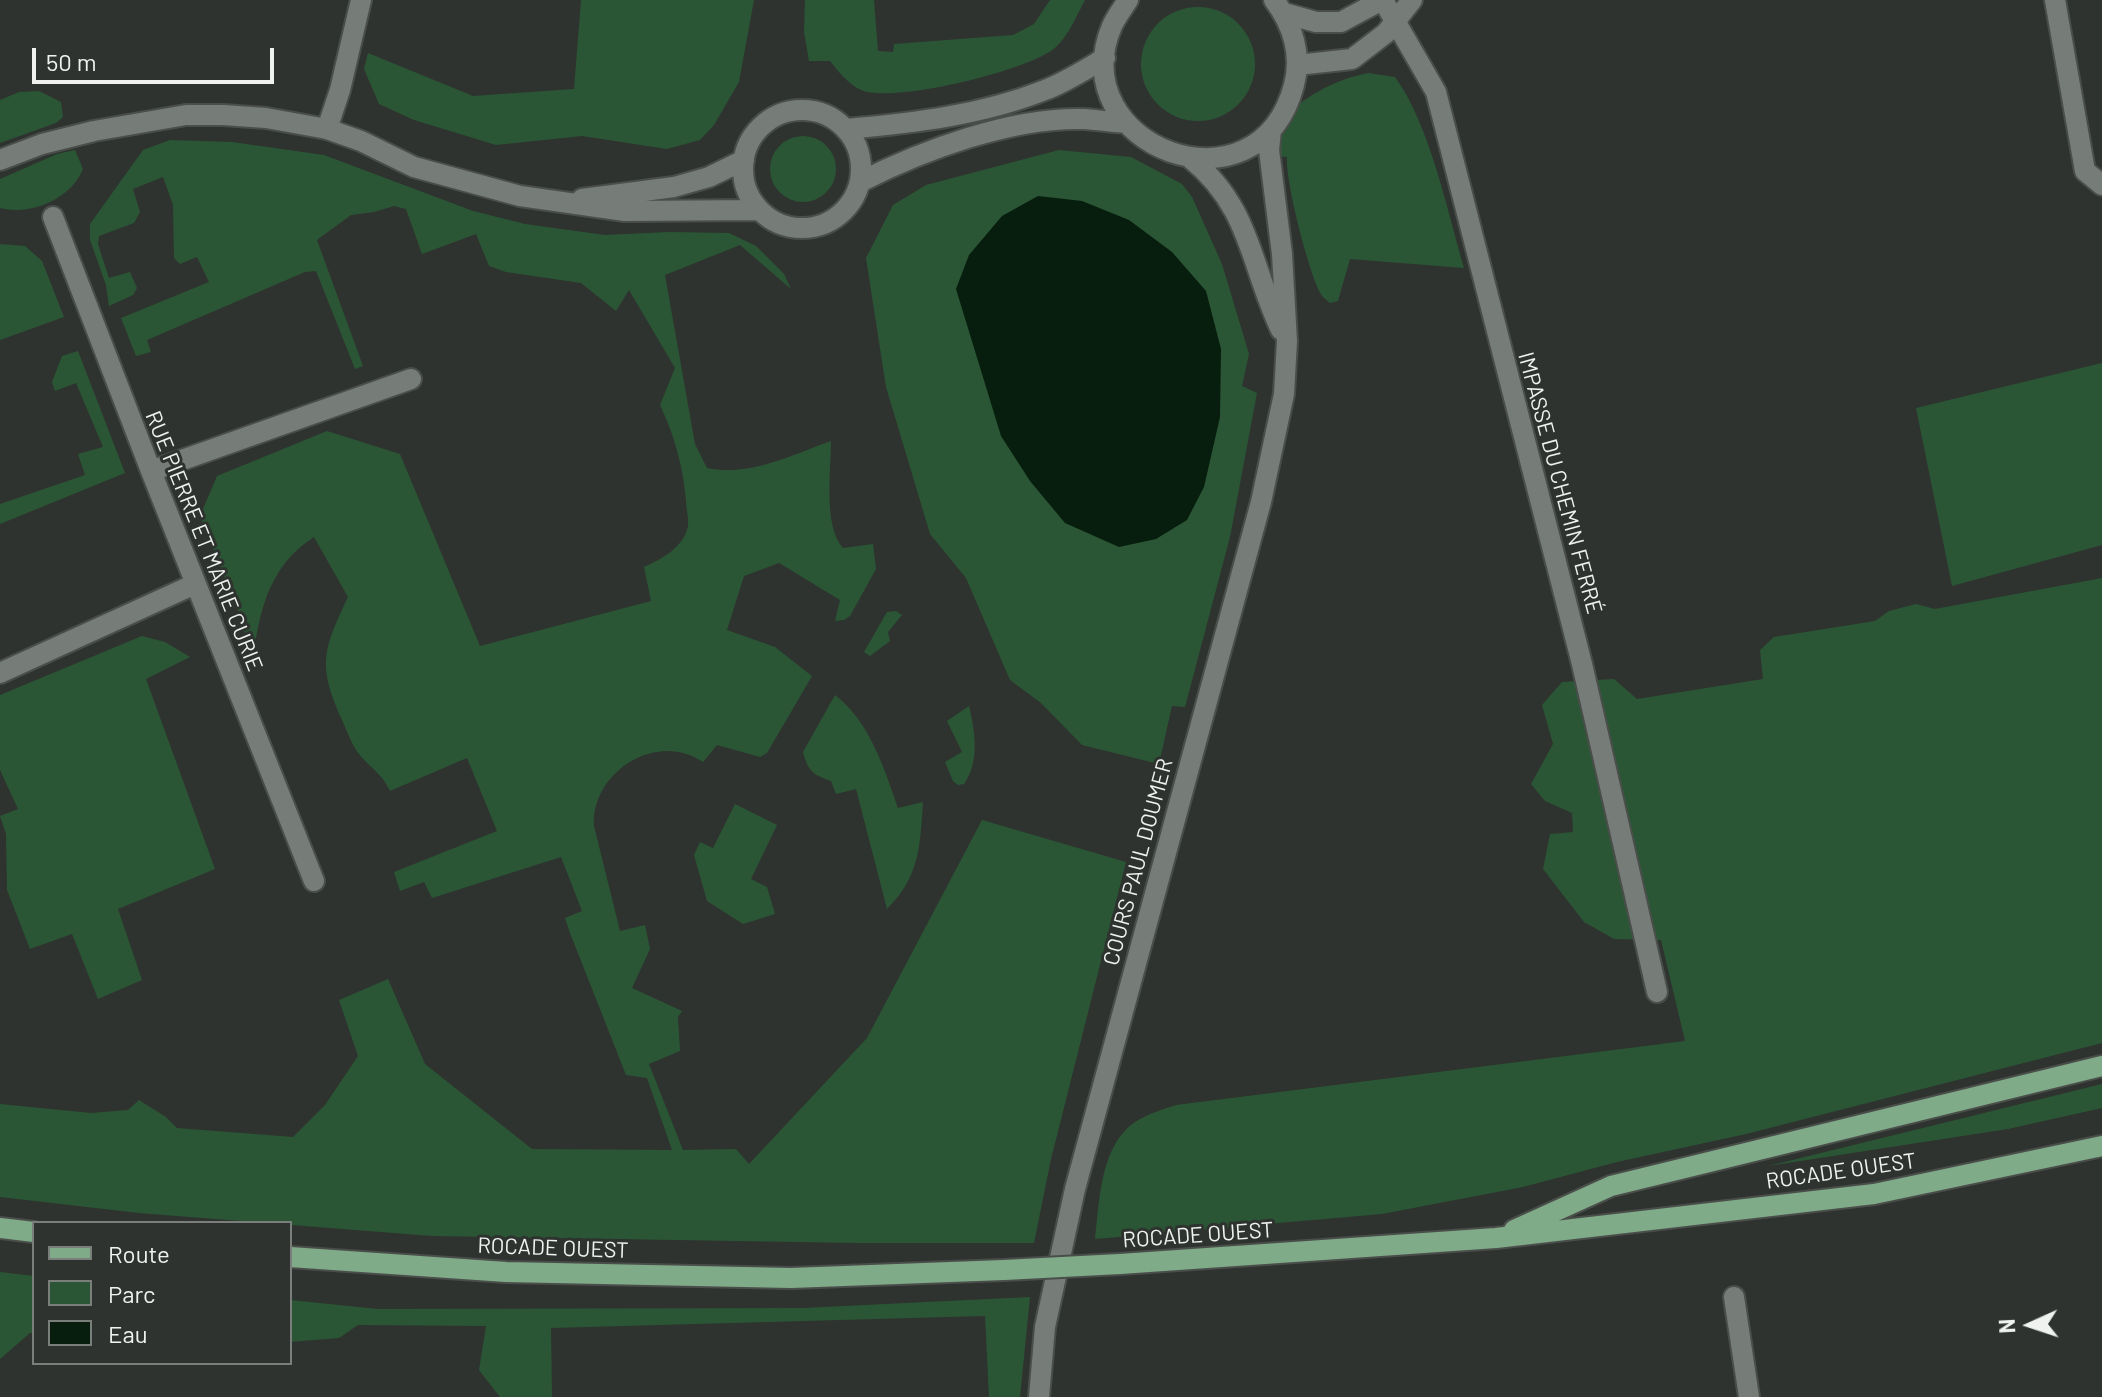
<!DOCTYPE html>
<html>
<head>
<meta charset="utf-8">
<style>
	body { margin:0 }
	#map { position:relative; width:2102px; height:1397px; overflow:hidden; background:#2e332f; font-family:Barlow,sans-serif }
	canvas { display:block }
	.legend { position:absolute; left:32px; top:1221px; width:260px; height:144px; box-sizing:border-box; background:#2e332f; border:2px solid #7b7f7c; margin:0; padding:10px 14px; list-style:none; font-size:24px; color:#eff2ef }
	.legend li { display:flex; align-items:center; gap:16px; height:40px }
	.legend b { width:40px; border:2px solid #7b7f7c }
	.north { position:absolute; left:1990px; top:1285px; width:80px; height:80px; -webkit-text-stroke:6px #2e332f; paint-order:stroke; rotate:267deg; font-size:22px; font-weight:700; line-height:32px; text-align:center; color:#eff2ef }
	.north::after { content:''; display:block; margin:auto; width:28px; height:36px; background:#eff2ef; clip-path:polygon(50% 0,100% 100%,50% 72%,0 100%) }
	.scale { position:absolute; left:32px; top:48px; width:242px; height:36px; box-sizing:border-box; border:4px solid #eff2ef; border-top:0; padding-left:10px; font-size:24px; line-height:28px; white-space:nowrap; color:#eff2ef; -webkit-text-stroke:6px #2e332f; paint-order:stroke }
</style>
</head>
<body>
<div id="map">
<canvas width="2102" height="1397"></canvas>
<ul class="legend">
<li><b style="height:10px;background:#80ab88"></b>Route</li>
<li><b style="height:22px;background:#2b5635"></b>Parc</li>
<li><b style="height:22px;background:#071d0d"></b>Eau</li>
</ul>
<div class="north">N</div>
<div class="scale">50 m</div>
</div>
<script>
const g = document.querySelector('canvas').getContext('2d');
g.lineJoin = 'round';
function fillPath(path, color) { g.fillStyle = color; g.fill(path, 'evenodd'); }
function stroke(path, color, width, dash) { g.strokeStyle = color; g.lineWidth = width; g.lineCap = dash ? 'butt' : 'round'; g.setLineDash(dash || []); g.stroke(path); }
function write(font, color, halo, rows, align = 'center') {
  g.font = font + ' Barlow,sans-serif'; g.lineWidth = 6; g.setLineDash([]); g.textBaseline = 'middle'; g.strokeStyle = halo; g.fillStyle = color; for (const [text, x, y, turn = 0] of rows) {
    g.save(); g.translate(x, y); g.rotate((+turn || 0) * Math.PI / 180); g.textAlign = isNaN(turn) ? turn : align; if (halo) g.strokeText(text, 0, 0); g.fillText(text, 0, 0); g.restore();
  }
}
fillPath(new Path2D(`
	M 581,0 L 754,0 L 739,82 L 714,125 L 700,140 L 667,149 L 582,136 L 496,145 L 414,120 L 379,104 L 364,69 L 368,53 L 473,96 L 574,89 Z
	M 805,0 L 874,0 L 878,51 L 893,52 L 894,44 L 1013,35 L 1034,24 L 1050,0 L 1085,0 C 1077,15 1069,35 1056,47 C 1032,70 892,104 861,90 C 848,84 838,71 830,61 L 809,61 L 804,32 Z
	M1141 64a57 57 0 1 1 114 0a57 57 0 1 1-114 0Z
	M 1368,73 L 1395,77 C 1430,125 1447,210 1464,268 L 1350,259 L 1338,301 L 1330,303 C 1327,300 1322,297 1321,294 C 1309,274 1285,180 1287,157 L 1275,156 L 1276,122 C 1305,98 1331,80 1368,73 Z
	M 39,91 L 61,102 L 63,117 L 56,123 L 0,143 L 0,100 L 19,92 Z
	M770 169a33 33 0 1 1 66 0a33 33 0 1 1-66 0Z
	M 170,140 L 232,142 L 324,155 L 473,211 L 525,224 L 605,235 L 669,232 L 729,233 L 756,246 L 784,274 L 791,289 L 740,245 L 665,275 L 695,444 L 707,468 C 749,477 792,455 831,441 C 831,470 823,526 843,548 L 873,544 L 876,569 L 850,616 L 844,620 L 835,621 L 840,600 L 779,563 L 744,576 L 727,630 L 775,647 L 812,676 L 767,753 L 760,757 L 717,745 L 703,762 C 657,730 591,772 594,826 L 620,931 L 645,925 L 650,949 L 632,988 L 682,1011 L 678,1017 L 680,1051 L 649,1064 L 683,1150 L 736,1149 L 749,1164 L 867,1038 L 982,820 L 1126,862 L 1051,1159 L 1034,1243 L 859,1243 L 432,1236 L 139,1213 L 0,1197 L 0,1104 L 91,1113 L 128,1110 L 139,1100 L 166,1117 L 177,1128 L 293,1137 L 325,1105 L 358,1056 L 339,1000 L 388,979 L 425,1064 L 532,1149 L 672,1150 L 647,1078 L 626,1075 L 570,933 L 565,918 L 582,911 L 561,857 L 432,898 L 424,882 L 400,891 L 394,872 L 497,831 L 467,758 L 390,791 C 381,772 371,769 359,754 C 352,745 347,731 342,720 C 317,665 323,650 348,597 L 314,537 C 272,564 261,604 254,651 L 248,647 L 240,616 L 200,516 L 217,476 L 327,431 L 400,454 L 480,646 L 651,601 L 644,567 C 662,559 684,547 688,526 C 689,518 686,508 686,501 C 683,466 675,437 660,405 L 675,368 L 629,290 L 616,311 L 581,283 L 506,272 L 489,266 L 476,234 L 422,254 L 406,209 L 394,206 L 374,212 L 351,215 L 317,240 L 363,366 L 355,369 L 316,271 L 305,272 L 147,340 L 151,352 L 136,356 L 121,318 L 209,282 L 197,257 L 180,264 L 174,258 L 173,205 L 163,177 L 133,189 L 140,212 L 134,223 L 99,236 L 98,244 L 109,278 L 130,272 L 137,288 L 133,295 L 109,306 L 106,285 L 90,240 L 90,224 L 143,150 Z
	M 75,150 L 83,169 C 71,199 31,216 0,208 L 0,179 L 57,154 Z
	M 1059,150 L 1131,157 L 1182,184 L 1192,197 L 1222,264 L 1249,354 L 1242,386 L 1257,393 L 1230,537 L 1185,707 L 1172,706 L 1159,764 L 1082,745 L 1041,703 L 1010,680 L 966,578 L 930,534 L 886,387 L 866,258 L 893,205 L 926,185 Z
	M 0,244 L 25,246 L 42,261 L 64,317 L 0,340 Z
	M 78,351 L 125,473 L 0,524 L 0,504 L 85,475 L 78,454 L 103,447 L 76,383 L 55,391 L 52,382 L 62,356 Z
	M 2102,363 L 2102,545 L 1952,586 L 1916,408 Z
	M 2102,578 L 2102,1043 L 1746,1134 L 1617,1162 L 1523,1187 L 1382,1214 L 1095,1239 C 1100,1199 1100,1141 1140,1119 C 1151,1113 1164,1109 1176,1105 L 1685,1041 L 1661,940 L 1614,939 L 1584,922 L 1543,869 L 1550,834 L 1573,832 L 1572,813 L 1545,801 L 1531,784 L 1553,744 L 1542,705 L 1562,682 L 1614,679 L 1637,699 L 1763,679 L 1760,650 L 1774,637 L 1875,621 L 1889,611 L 1916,604 L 1935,609 Z
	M 896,611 L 902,615 L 888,632 L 890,641 L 870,656 L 864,652 L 887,612 Z
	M 142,636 L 165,642 L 190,657 L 146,679 L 215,869 L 118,909 L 142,980 L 98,999 L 72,934 L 30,949 L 7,890 L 6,834 L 0,816 L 18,809 L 0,770 L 0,695 Z
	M 835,695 C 870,722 884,768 898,808 L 923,802 C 920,846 920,876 887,909 L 856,789 L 836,794 L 831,781 C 813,775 808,771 803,752 Z
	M 969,706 C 975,731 980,762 964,784 L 958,785 L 953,781 L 945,762 L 962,752 L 947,721 Z
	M 735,804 L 777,825 L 751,879 L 767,887 L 775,914 L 743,924 L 707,901 L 694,855 L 700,842 L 713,848 Z
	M 2102,1084 L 2102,1108 L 2008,1129 L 1768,1166 Z
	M 0,1272 L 34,1276 L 34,1333 L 30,1333 L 0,1359 Z
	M 1030,1297 L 1020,1397 L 989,1397 L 985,1316 L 551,1328 L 552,1397 L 500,1397 L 479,1370 L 486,1326 L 358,1325 L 339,1338 L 290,1342 L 290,1300 L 378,1309 L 803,1308 Z`), '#2b5635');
fillPath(new Path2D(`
	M 1038,196 L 1082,201 L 1129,220 L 1172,252 L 1206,291 L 1221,349 L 1220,417 L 1204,487 L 1187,520 L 1156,539 L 1119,547 L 1065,523 L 1030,481 L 1001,436 L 956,289 L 969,255 L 1002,216 Z`), '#071d0d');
const street = new Path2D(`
	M 1383,0 L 1436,92 L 1582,664 L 1657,992
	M 2055,0 L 2085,171 L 2102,185
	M 327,129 L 340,90 L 361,0
	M 53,217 L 151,471 L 314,881
	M 151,471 L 411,379
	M 0,673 L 195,584
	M 1734,1297 L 1749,1397`);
const secondary = new Path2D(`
	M 1128,0 C 1123,8 1116,17 1112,26 C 1061,146 1258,222 1294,85 C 1302,55 1293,25 1274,0
	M 1284,13 L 1316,22 L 1341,22 L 1382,0
	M 1297,65 L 1352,59 L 1386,33 L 1412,0
	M743 169a59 59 0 1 1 118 0a59 59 0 1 1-118 0Z
	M 847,129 C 914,123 982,115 1045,90 C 1066,82 1086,69 1105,58
	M 1190,158 C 1251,207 1250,265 1281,330
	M 0,160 L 42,144 L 94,131 L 186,115 L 223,115 L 266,118 L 327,129 L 361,141 L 414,167 L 520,196 L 625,211 L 759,210
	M 860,182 C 923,150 1012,117 1083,119 C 1098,120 1112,122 1126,123
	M 582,199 L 674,187 L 709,177 L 744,160
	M 1039,1397 L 1045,1327 L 1075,1189 L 1261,502 L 1284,394 L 1287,341 L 1282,254 L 1269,150 L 1271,130`);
const primary = new Path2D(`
	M 0,1228 L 34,1232
	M 1514,1230 L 1611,1186 L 2102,1066
	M 290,1257 L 506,1272 L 791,1278 L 1004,1270
	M 1120,1264 L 1496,1238 L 1874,1194 L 2102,1146`);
stroke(street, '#4a4e4b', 24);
stroke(secondary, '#4a4e4b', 24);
stroke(primary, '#4a4e4b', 24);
stroke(street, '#767c77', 20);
stroke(secondary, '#767c77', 20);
stroke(primary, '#80ab88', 20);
const primaryBridge = new Path2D(`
	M 1004,1270 L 1120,1264`);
stroke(primaryBridge, '#4a4e4b', 24, []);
stroke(primaryBridge, '#80ab88', 20);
write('22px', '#eff2ef', '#2e332f', [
	["IMPASSE DU CHEMIN FERRÉ",1560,483,75],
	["RUE PIERRE ET MARIE CURIE",204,541,68],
	["COURS PAUL DOUMER",1138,862,-75],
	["ROCADE OUEST",1841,1171,-8],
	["ROCADE OUEST",1198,1235,-4],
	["ROCADE OUEST",553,1248,2]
]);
</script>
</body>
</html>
